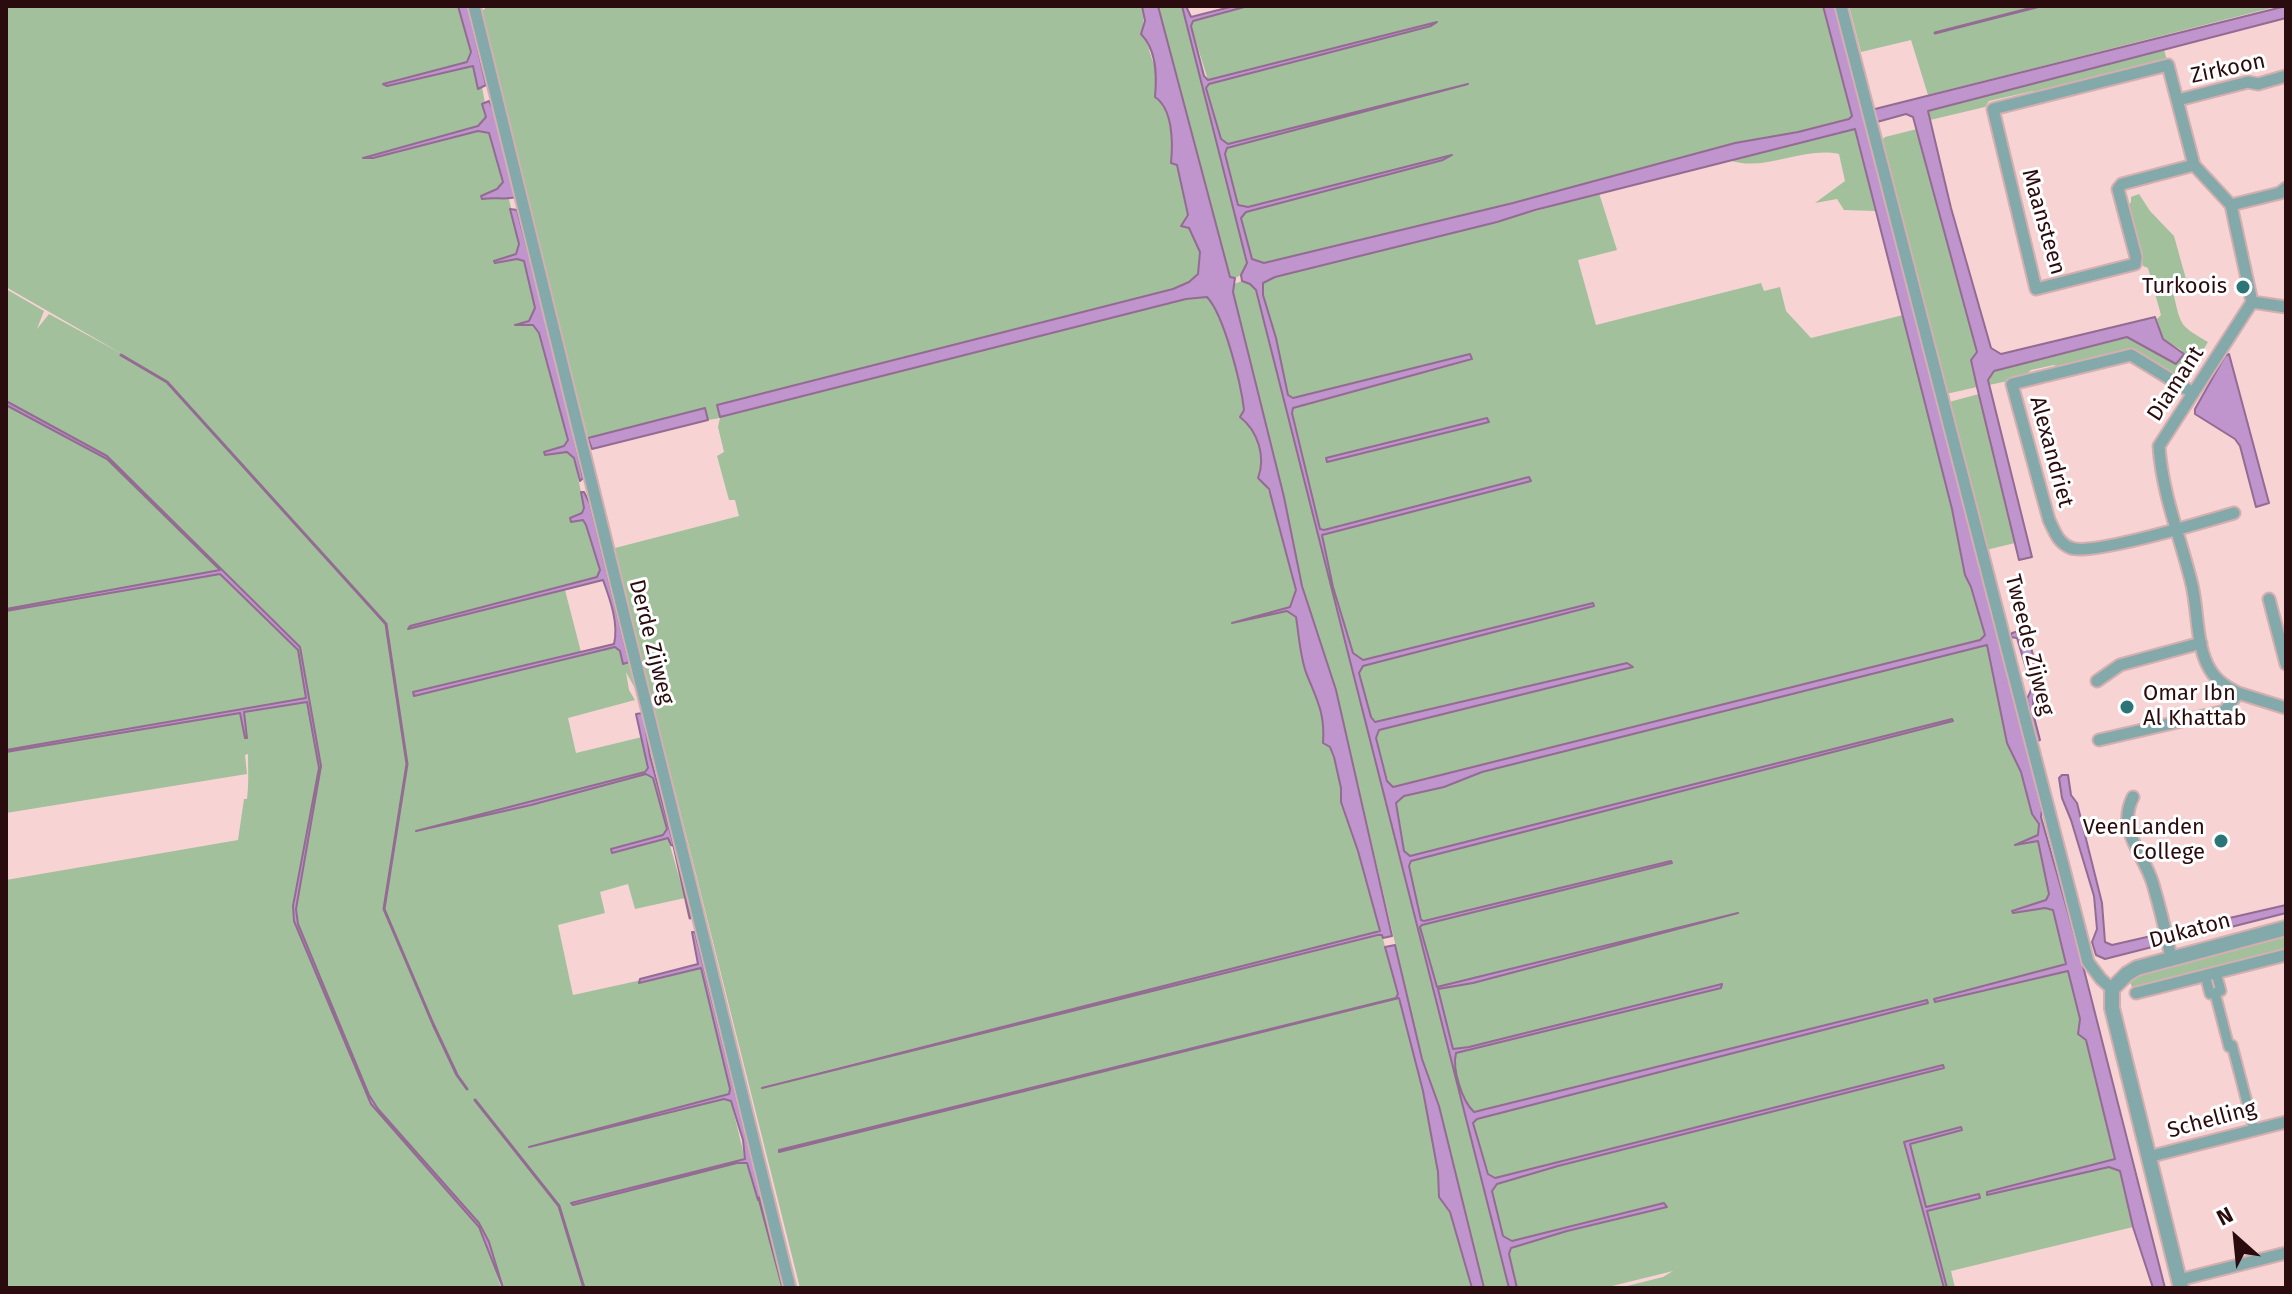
<!DOCTYPE html>
<html>
<head>
<meta charset="utf-8">
<style>
	body { margin:0 }
	#map { position:relative; width:2292px; height:1294px; overflow:hidden; background:#f8d3d3; font-family:"Fira Sans",sans-serif }
	canvas { display:block }
	.frame { position:absolute; inset:0; border:8px solid #2b0c0e; pointer-events:none }
	.north { position:absolute; left:2196px; top:1198px; width:80px; height:80px; -webkit-text-stroke:6px #fff; paint-order:stroke; rotate:333deg; font-size:22px; font-weight:700; line-height:32px; text-align:center; color:#2b0c0e }
	.north::after { content:''; display:block; margin:auto; width:28px; height:36px; background:#2b0c0e; clip-path:polygon(50% 0,100% 100%,50% 72%,0 100%) }
</style>
</head>
<body>
<div id="map">
<canvas width="2292" height="1294"></canvas>
<div class="frame"></div>
<div class="north">N</div>
</div>
<script>
const g = document.querySelector('canvas').getContext('2d');
g.lineJoin = 'round';
function fillPath(path, color) { g.fillStyle = color; g.fill(path, 'evenodd'); }
function stroke(path, color, width, dash) { g.strokeStyle = color; g.lineWidth = width; g.lineCap = dash ? 'butt' : 'round'; g.setLineDash(dash || []); g.stroke(path); }
function write(font, color, halo, rows, align = 'center') {
  g.font = font + ' "Fira Sans",sans-serif'; g.lineWidth = 6; g.setLineDash([]); g.textBaseline = 'middle'; g.strokeStyle = halo; g.fillStyle = color; for (const [text, x, y, turn = 0] of rows) {
    g.save(); g.translate(x, y); g.rotate((+turn || 0) * Math.PI / 180); g.textAlign = isNaN(turn) ? turn : align; if (halo) g.strokeText(text, 0, 0); g.fillText(text, 0, 0); g.restore();
  }
}
fillPath(new Path2D(`
	M 6,6 L 458,6 L 471,52 L 467,63 L 384,84 L 388,86 L 474,66 L 478,88 L 482,87 L 485,103 L 482,104 L 486,117 L 478,126 L 368,156 L 373,158 L 478,131 L 490,134 L 503,182 L 497,189 L 481,196 L 482,199 L 499,196 L 509,199 L 519,244 L 515,254 L 495,260 L 496,263 L 517,259 L 524,261 L 535,308 L 529,321 L 515,326 L 533,325 L 539,333 L 568,440 L 564,446 L 545,452 L 545,455 L 567,452 L 574,457 L 584,508 L 582,513 L 571,518 L 583,520 L 586,525 L 600,570 L 597,577 L 409,629 L 565,590 L 581,652 L 414,692 L 414,696 L 615,647 L 629,662 L 619,617 L 643,703 L 626,672 L 629,690 L 635,700 L 568,718 L 576,753 L 642,737 L 648,768 L 645,772 L 452,822 L 531,805 L 646,774 L 653,778 L 667,828 L 663,835 L 611,850 L 612,853 L 668,838 L 685,898 L 635,909 L 628,884 L 600,892 L 605,913 L 558,925 L 573,995 L 701,967 L 730,1090 L 728,1094 L 530,1146 L 724,1099 L 731,1101 L 745,1159 L 572,1203 L 573,1205 L 737,1163 L 746,1163 L 758,1200 L 762,1200 L 784,1288 L 503,1288 L 489,1242 L 479,1223 L 378,1109 L 369,1095 L 298,924 L 296,909 L 321,766 L 300,647 L 107,456 L 6,401 L 6,289 L 44,311 L 37,329 L 49,314 L 124,355 L 6,287 Z
	M 485,6 L 1142,6 L 1145,37 L 1157,75 L 1155,97 C 1172,109 1173,143 1171,162 L 1177,165 L 1188,215 L 1181,226 L 1189,228 L 1200,252 L 1198,274 L 1189,282 L 1173,289 L 717,406 L 721,417 L 1186,299 L 1207,296 C 1224,315 1241,384 1244,410 L 1241,417 L 1249,424 L 1255,434 L 1262,461 L 1264,481 L 1273,502 L 1296,590 L 1291,607 L 1232,623 L 1287,611 L 1296,617 C 1299,635 1300,658 1307,675 C 1319,704 1325,711 1323,743 L 1330,747 L 1334,757 L 1341,788 L 1341,802 L 1358,851 L 1380,931 L 761,1087 L 1382,935 L 1398,994 L 1396,998 L 779,1151 L 1399,998 L 1423,1091 L 1438,1172 L 1439,1196 L 1450,1212 L 1472,1288 L 800,1288 L 668,763 L 633,640 L 615,548 L 739,516 L 735,500 L 729,500 L 717,456 L 724,452 L 718,427 L 720,418 L 708,420 L 704,408 L 588,438 L 480,11 L 485,9 Z
	M 1158,6 L 1182,6 L 1247,263 L 1241,275 L 1235,278 L 1230,277 Z
	M 1248,6 L 1823,6 L 1852,116 L 1849,119 L 1798,132 L 1735,143 L 1513,203 L 1264,263 L 1252,259 L 1241,217 L 1246,212 L 1443,160 L 1449,156 L 1248,207 L 1238,205 L 1225,154 L 1227,148 L 1463,85 L 1228,144 L 1221,140 L 1206,88 L 1209,84 L 1431,26 L 1435,23 L 1208,80 L 1191,26 L 1193,20 Z
	M 1849,6 L 2279,6 L 1928,95 L 1911,40 L 1861,52 Z
	M 2164,49 L 2167,61 L 2098,76 L 2094,82 L 2037,94 L 2033,91 L 1989,101 L 1985,107 L 1930,120 L 1928,111 L 1935,107 Z
	M 1856,128 L 1876,211 L 1844,210 L 1837,199 L 1815,203 L 1845,181 L 1839,154 C 1802,146 1765,173 1729,160 Z
	M 1917,129 L 1977,353 L 1971,360 L 1977,387 L 1946,394 L 1881,141 L 1885,137 Z
	M 1599,193 L 1617,250 L 1578,260 L 1596,325 L 1761,283 L 1764,291 L 1780,287 L 1786,311 L 1811,338 L 1903,315 L 1952,509 L 1965,575 L 1971,587 L 1985,635 L 1980,640 L 1393,787 L 1388,781 L 1376,737 L 1379,730 L 1632,666 L 1627,663 L 1375,722 L 1371,717 L 1359,672 L 1363,666 L 1594,606 L 1592,604 L 1363,660 L 1353,653 L 1333,587 L 1322,535 L 1530,480 L 1324,530 L 1320,529 L 1292,413 L 1293,408 L 1472,360 L 1469,354 L 1293,398 L 1288,395 L 1276,338 L 1263,295 L 1263,282 L 1275,277 L 1497,222 Z
	M 2139,194 L 2150,211 L 2174,236 L 2186,279 L 2174,296 C 2181,327 2181,326 2208,342 L 2185,380 L 2180,382 L 2127,352 L 2058,367 L 2054,365 L 2031,370 L 2022,378 L 1989,385 L 1987,380 L 1994,370 L 2127,336 L 2183,351 L 2163,339 L 2157,319 L 2161,315 L 2148,268 L 2143,266 L 2127,208 L 2131,202 L 2131,197 Z
	M 1242,281 L 1250,284 L 1256,289 L 1509,1288 L 1484,1288 L 1439,1106 L 1422,1059 L 1336,690 L 1302,586 L 1284,497 L 1233,292 L 1234,284 Z
	M 1979,394 L 2015,543 L 1986,550 L 1949,402 Z
	M 6,405 L 107,459 L 220,571 L 6,609 Z
	M 220,574 L 298,651 L 306,698 L 6,750 L 6,611 Z
	M 1988,645 L 2007,743 L 2021,772 L 2032,813 L 2039,824 L 2038,835 L 2019,843 L 2038,841 L 2050,894 L 2046,900 L 2012,912 L 2045,908 L 2053,910 L 2066,964 L 1934,999 L 1936,1002 L 2068,971 L 2080,1020 L 2078,1034 L 2086,1040 L 2115,1159 L 1987,1192 L 1987,1195 L 2109,1167 L 2120,1171 L 2133,1227 L 1951,1271 L 1955,1288 L 1947,1288 L 1927,1211 L 1980,1198 L 1979,1195 L 1926,1207 L 1910,1144 L 1961,1130 L 1904,1142 L 1944,1288 L 1619,1288 L 1663,1277 L 1673,1271 L 1604,1288 L 1517,1288 L 1509,1254 L 1511,1248 L 1567,1231 L 1666,1207 L 1664,1203 L 1512,1241 L 1503,1236 L 1492,1190 L 1497,1184 L 1558,1166 L 1944,1067 L 1496,1178 L 1489,1174 L 1473,1123 L 1477,1119 L 1927,1002 L 1926,1000 L 1474,1113 C 1462,1101 1452,1069 1456,1053 L 1721,988 L 1722,984 L 1469,1047 L 1453,1049 L 1438,989 L 1473,983 L 1737,914 L 1437,987 L 1420,927 L 1422,925 L 1671,864 L 1670,862 L 1424,921 L 1421,921 L 1409,865 L 1411,860 L 1952,721 L 1952,719 L 1409,856 L 1404,851 L 1396,803 L 1404,796 L 1444,787 L 1482,772 Z
	M 307,701 L 319,768 L 293,906 L 294,921 L 371,1104 L 479,1227 L 488,1247 L 501,1288 L 6,1288 L 6,880 L 238,840 L 244,799 L 247,799 C 249,784 248,769 248,754 L 245,755 L 247,774 L 6,813 L 6,752 L 241,713 L 246,738 L 243,712 Z
	M 2286,937 L 2286,950 L 2132,987 L 2129,980 L 2135,976 Z`), '#a2c09b');
const water = new Path2D(`
	M 458,6 L 468,6 L 486,85 L 478,89 L 473,66 L 387,86 L 383,84 L 467,62 L 471,52 Z
	M 1142,6 L 1158,6 L 1230,277 L 1235,278 L 1233,292 L 1284,497 L 1302,586 L 1336,690 L 1392,936 L 1383,938 L 1382,935 L 1378,935 L 762,1088 L 1380,931 L 1358,851 L 1341,802 L 1341,788 L 1334,757 L 1330,747 L 1323,743 C 1325,714 1318,702 1307,675 C 1300,658 1299,635 1296,617 L 1287,611 L 1232,623 L 1290,607 L 1296,590 L 1269,489 L 1258,478 C 1266,457 1258,431 1240,417 L 1244,410 C 1241,383 1224,315 1207,297 L 1186,299 L 720,417 L 717,405 L 1173,289 L 1189,282 L 1198,274 L 1200,252 L 1189,228 L 1181,226 L 1188,215 L 1177,165 L 1171,163 C 1173,143 1173,109 1155,97 C 1157,76 1157,50 1141,34 L 1145,21 Z
	M 1182,6 L 1186,6 L 1191,17 L 1234,6 L 1248,6 L 1193,21 L 1191,26 L 1204,76 L 1208,80 L 1437,22 L 1431,26 L 1209,84 L 1206,88 L 1221,139 L 1228,144 L 1468,84 L 1227,148 L 1225,154 L 1238,205 L 1248,207 L 1452,155 L 1443,160 L 1246,212 L 1241,218 L 1252,259 L 1264,263 L 1513,203 L 1735,143 L 1798,132 L 1849,119 L 1852,116 L 1823,6 L 1836,6 L 1863,112 L 2286,6 L 2286,18 L 1928,111 L 1951,208 L 1991,348 L 2001,354 L 2155,317 L 2163,339 L 2184,354 L 2176,364 L 2127,337 L 1994,371 L 1988,380 L 2032,557 L 2019,560 L 1977,387 L 1971,360 L 1977,352 L 1913,117 L 1906,114 L 1866,125 L 2026,744 L 2042,810 L 2041,817 L 2082,962 L 2165,1288 L 2153,1288 L 2133,1227 L 2120,1171 L 2109,1167 L 1987,1195 L 1987,1192 L 2115,1159 L 2086,1040 L 2078,1034 L 2080,1019 L 2068,971 L 1935,1002 L 1934,999 L 2066,964 L 2053,910 L 2045,908 L 2013,913 L 2012,911 L 2046,900 L 2049,894 L 2038,841 L 2015,845 L 2038,835 L 2039,824 L 2032,814 L 2021,772 L 2007,743 L 1987,645 L 1482,772 L 1444,787 L 1404,796 L 1396,803 L 1404,851 L 1410,856 L 1952,719 L 1953,721 L 1411,861 L 1409,866 L 1421,920 L 1424,921 L 1671,861 L 1672,863 L 1422,925 L 1420,927 L 1437,987 L 1738,913 L 1473,983 L 1438,989 L 1453,1049 L 1469,1047 L 1722,984 L 1721,988 L 1456,1053 C 1452,1069 1462,1101 1474,1112 L 1927,1000 L 1928,1003 L 1477,1119 L 1473,1123 L 1488,1174 L 1495,1178 L 1943,1065 L 1944,1068 L 1558,1166 L 1497,1184 L 1492,1191 L 1503,1236 L 1512,1241 L 1664,1203 L 1667,1207 L 1567,1231 L 1511,1248 L 1509,1254 L 1517,1288 L 1509,1288 L 1256,290 L 1250,284 L 1242,281 L 1241,275 L 1247,263 ZM 1855,129 L 1952,509 L 1965,575 L 1971,587 L 1985,635 L 1980,640 L 1393,787 L 1387,781 L 1376,738 L 1379,730 L 1633,667 L 1627,663 L 1375,722 L 1371,717 L 1359,673 L 1363,666 L 1594,606 L 1593,603 L 1363,660 L 1353,653 L 1333,587 L 1322,535 L 1531,481 L 1529,477 L 1324,530 L 1320,529 L 1292,413 L 1293,408 L 1472,359 L 1470,354 L 1293,398 L 1288,395 L 1276,338 L 1263,295 L 1263,283 L 1275,277 L 1497,222 L 1535,210 Z
	M 489,101 L 496,114 L 517,197 C 506,200 495,197 482,199 L 481,196 L 497,189 L 503,182 L 489,133 L 478,131 L 373,158 L 363,158 L 478,126 L 486,117 L 482,104 Z
	M 510,209 L 517,210 L 560,374 L 583,478 L 580,481 L 574,458 L 567,452 L 545,455 L 544,452 L 564,446 L 568,440 L 539,333 L 533,325 L 515,325 L 529,321 L 535,308 L 524,261 L 517,259 L 495,263 L 494,261 L 516,254 L 519,244 Z
	M 2229,354 L 2269,503 L 2256,507 L 2240,446 L 2235,439 L 2195,414 L 2195,409 L 2225,356 Z
	M 6,401 L 107,456 L 300,647 L 321,766 L 296,909 L 298,924 L 369,1095 L 378,1109 L 479,1223 L 489,1242 L 503,1288 L 479,1227 L 371,1104 L 294,921 L 293,906 L 319,768 L 307,702 L 244,712 L 247,738 L 245,738 L 240,713 L 6,752 L 6,750 L 306,698 L 298,650 L 220,574 L 6,611 L 6,609 L 220,570 L 107,459 L 6,405 Z
	M 705,408 L 708,420 L 592,449 L 588,438 Z
	M 1487,418 L 1489,422 L 1327,462 L 1326,458 Z
	M 581,492 L 584,492 L 590,504 L 629,662 L 623,664 L 620,651 L 615,647 L 414,696 L 413,692 L 614,644 C 619,624 610,599 603,580 L 408,629 L 410,626 L 597,577 L 600,570 L 586,525 L 583,520 L 571,522 L 570,518 L 582,513 L 584,508 Z
	M 2026,629 L 2043,692 L 2033,700 L 2033,713 L 2040,740 L 2037,741 L 2027,699 L 2032,688 L 2017,638 L 2010,637 L 2012,633 Z
	M 643,713 L 650,756 L 674,846 L 671,845 L 668,838 L 612,853 L 611,849 L 663,835 L 667,829 L 653,778 L 646,774 L 531,805 L 416,831 L 645,772 L 648,768 L 636,714 Z
	M 2062,775 L 2068,775 L 2071,795 L 2077,803 L 2102,903 L 2105,942 L 2112,945 L 2286,905 L 2286,913 L 2105,959 L 2096,955 L 2092,942 L 2097,929 L 2094,896 L 2071,820 L 2062,798 L 2059,778 Z
	M 692,932 L 695,932 L 762,1200 L 758,1200 L 747,1163 L 737,1163 L 573,1205 L 571,1203 L 745,1159 L 743,1140 L 731,1101 L 724,1099 L 529,1147 L 729,1094 L 730,1089 L 701,968 L 639,983 L 640,979 L 698,964 Z
	M 1395,945 L 1422,1059 L 1439,1106 L 1484,1288 L 1472,1288 L 1450,1212 L 1439,1197 L 1438,1172 L 1423,1091 L 1399,998 L 779,1152 L 779,1150 L 1396,998 L 1398,994 L 1385,947 Z
	M 1961,1127 L 1962,1130 L 1910,1144 L 1926,1207 L 1979,1194 L 1980,1198 L 1927,1211 L 1947,1288 L 1944,1288 L 1904,1142 Z`);
fillPath(water, '#c094cc');
stroke(water, '#936b93', 2);
stroke(new Path2D(`
	M 1935,33 L 2040,6
	M 121,355 L 167,382 L 386,624 L 407,764 L 384,909 L 433,1024 L 457,1075 L 467,1089
	M 674,846 L 690,918
	M 475,1100 L 559,1206 L 584,1288
	M 759,1198 L 783,1288`), '#936b93', 3);
const pedestrian = new Path2D(`
	M 2205,975 L 2210,994 L 2221,991 L 2216,973
	M 2215,993 L 2229,1047 L 2232,1045 L 2254,1129`);
const minor = new Path2D(`
	M 474,6 L 790,1288
	M 1841,6 L 2088,962 L 2101,979 L 2112,989
	M 2178,100 L 2248,82 L 2258,84 L 2286,76
	M 2231,205 L 2280,193 L 2286,188
	M 2252,302 L 2286,307
	M 2193,393 L 2131,355 L 2012,384 L 2049,520 C 2055,532 2058,543 2071,548 C 2091,556 2207,521 2234,513
	M 2269,599 L 2286,664
	M 2097,681 L 2120,665 L 2201,643
	M 2238,693 L 2286,708
	M 2099,740 L 2225,711 L 2238,693 C 2224,686 2214,679 2207,664 C 2196,640 2198,611 2192,585 C 2181,539 2162,494 2159,446 L 2252,302 L 2231,205 L 2194,165 L 2168,65 L 1993,109 L 2036,289 L 2135,264 L 2136,257 L 2118,189 L 2122,184 L 2194,165
	M 2133,797 C 2116,831 2144,853 2153,884 C 2160,908 2166,933 2171,957
	M 2136,993 L 2286,955
	M 2148,1157 L 2286,1122
	M 2179,1280 L 2286,1253`);
const tertiary = new Path2D(`
	M 2181,1288 L 2112,1008 L 2112,989 L 2127,974 L 2137,968 L 2286,928`);
stroke(pedestrian, '#d3afb0', 13);
stroke(minor, '#d3afb0', 15);
stroke(tertiary, '#d3afb0', 18);
stroke(pedestrian, '#83a9ab', 9);
stroke(minor, '#83a9ab', 11);
stroke(tertiary, '#83a9ab', 14);
for (const [x, y, r, color] of [
	[2243,287,8,"#2b7578"],
	[2127,707,8,"#2b7578"],
	[2221,841,8,"#2b7578"]
]) { const dot = new Path2D(); dot.arc(x, y, r, 0, 2 * Math.PI); g.fillStyle = color; g.fill(dot); stroke(dot, '#fff', 3); }
write('22px', '#2b0c0e', '#fff', [
	["Zirkoon",2228,69,-12],
	["Maansteen",2043,222,74],
	["Diamant",2176,384,-57],
	["Alexandriet",2051,452,75],
	["Derde Zijweg",651,642,76],
	["Tweede Zijweg",2029,645,76],
	["Dukaton",2190,931,-15],
	["Schelling",2212,1120,-15]
]);
write('22px', '#2b0c0e', '#fff', [
	["Turkoois",2227,287],
	["Omar Ibn",2143,694,"left"],
	["Al Khattab",2143,719,"left"],
	["VeenLanden",2205,828],
	["College",2205,853]
], 'right');
</script>
</body>
</html>
